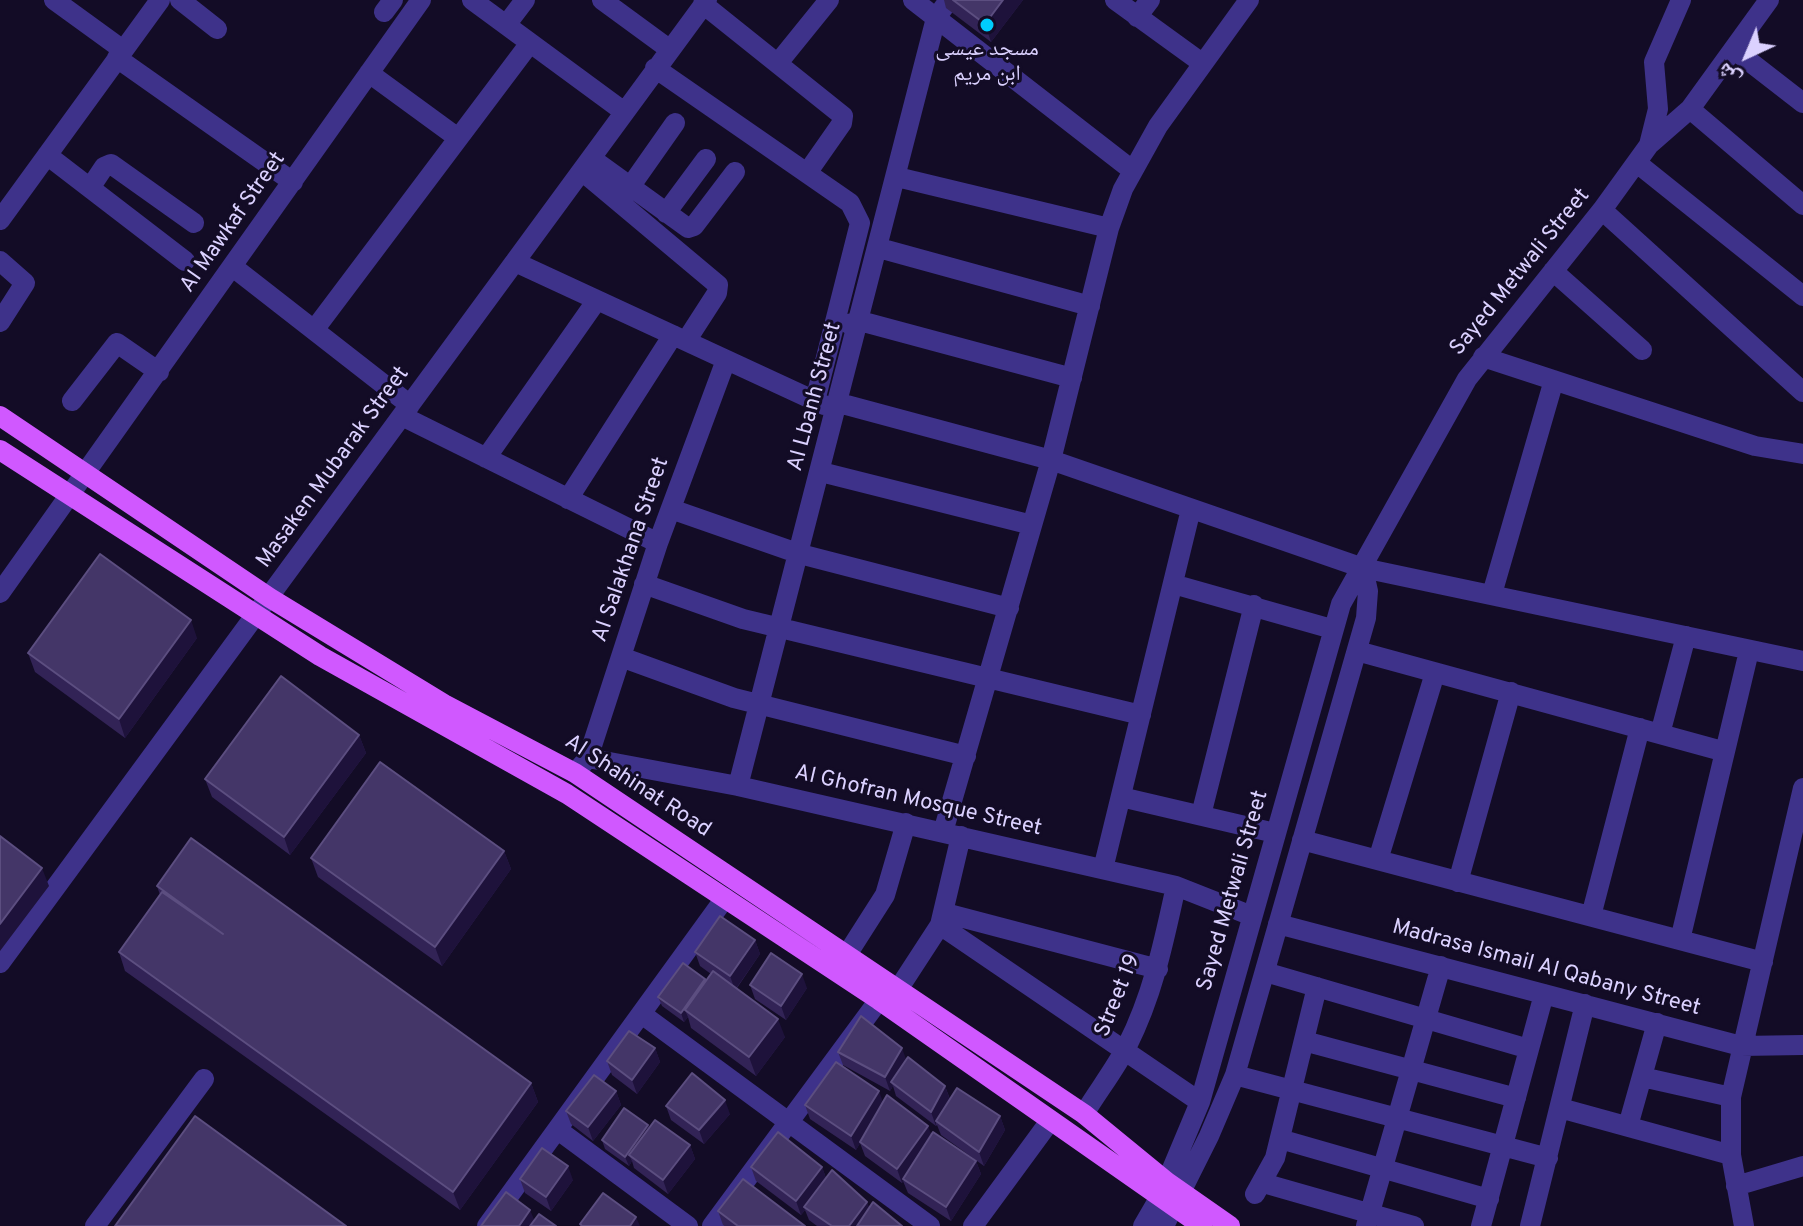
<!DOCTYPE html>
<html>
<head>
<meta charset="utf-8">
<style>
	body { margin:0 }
	#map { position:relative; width:1803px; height:1226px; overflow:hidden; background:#130c26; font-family:Overpass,"Noto Naskh Arabic",sans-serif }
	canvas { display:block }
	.north { position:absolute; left:1707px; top:16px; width:80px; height:80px; -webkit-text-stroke:6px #130c26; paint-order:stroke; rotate:224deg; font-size:22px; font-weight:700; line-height:32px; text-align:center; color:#dbd1ff }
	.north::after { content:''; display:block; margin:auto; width:28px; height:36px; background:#dbd1ff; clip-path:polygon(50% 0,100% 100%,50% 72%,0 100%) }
</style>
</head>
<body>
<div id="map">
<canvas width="1803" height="1226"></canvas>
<div class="north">ش</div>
</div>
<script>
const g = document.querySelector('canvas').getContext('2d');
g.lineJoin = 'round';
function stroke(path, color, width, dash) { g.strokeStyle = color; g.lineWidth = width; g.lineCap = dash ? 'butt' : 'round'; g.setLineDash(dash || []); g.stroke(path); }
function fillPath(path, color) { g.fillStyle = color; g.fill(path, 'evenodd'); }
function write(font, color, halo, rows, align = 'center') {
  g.font = font + ' Overpass,"Noto Naskh Arabic",sans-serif'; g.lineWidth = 6; g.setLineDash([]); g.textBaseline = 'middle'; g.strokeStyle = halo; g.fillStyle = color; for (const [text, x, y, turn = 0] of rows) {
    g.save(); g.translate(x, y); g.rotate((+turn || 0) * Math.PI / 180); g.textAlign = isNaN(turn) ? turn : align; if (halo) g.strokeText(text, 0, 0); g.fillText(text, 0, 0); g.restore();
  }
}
stroke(new Path2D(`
	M 54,0 L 123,50
	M 180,0 L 217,29
	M 472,0 L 623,111
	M 602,0 L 669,49
	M 913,0 L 1132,170
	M 1115,0 L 1202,63
	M 703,4 L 843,116 L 842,123 L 807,173
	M 384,12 L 393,0
	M 1137,17 L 1150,0
	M 506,25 L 525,0
	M 1736,51 L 1803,103
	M 117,58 L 293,182
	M 778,63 L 829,0
	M 655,68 L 850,203 L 860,223 L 815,401
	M 369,73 L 458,138
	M 1690,109 L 1803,205
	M 1650,144 L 1690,109 L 1769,0
	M 47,155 L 185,261
	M 591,158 L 688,228 L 694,226 L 735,172
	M 1637,163 L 1803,296
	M 582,171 L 718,285 L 717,293 L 686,341
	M 897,177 L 1109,228
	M 630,187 L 675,123
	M 90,188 L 104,167 L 111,164 L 194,223
	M 1602,210 L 1803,392
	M 666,213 L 706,159
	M 0,220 L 160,0
	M 879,248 L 1090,306
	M 0,261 L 25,283 L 0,322
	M 515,262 L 824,405
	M 233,267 L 410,405
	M 1553,271 L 1642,350
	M 849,324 L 860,321 L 1072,378
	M 314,330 L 530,43
	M 1483,357 L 1755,446 L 1803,454
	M 72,401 L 117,343 L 159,372
	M 839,403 L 1051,460 L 1363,568 L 1803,661
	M 402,416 L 658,543
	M 486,458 L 597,300
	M 821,472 L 1032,525
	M 568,499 L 673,335
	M 671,509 L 800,554 L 1009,608
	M 644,584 L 743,619 L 1141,715
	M 1173,584 L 1332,629
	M 0,593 L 421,0
	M 1492,594 L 1554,380
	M 1357,651 L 1722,751
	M 621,657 L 734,698 L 966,756
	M 1660,734 L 1686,636
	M 588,758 L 658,543 L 726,360
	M 575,773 L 588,758 L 738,786 L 1176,886 L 1252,916
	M 738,786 L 936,18 L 949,0
	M 1121,797 L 1275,833
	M 1201,815 L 1254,605
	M 943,832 L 1051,460 L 1109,228 L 1123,189 L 1158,126 L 1249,0
	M 1302,840 L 1763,962
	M 1378,860 L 1435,673
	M 1103,869 L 1191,509
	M 1458,882 L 1511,692
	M 945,913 L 1158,969
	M 1591,916 L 1640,728
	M 1278,924 L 1741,1046 L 1803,1045
	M 940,925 L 1200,1102
	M 1680,940 L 1749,651
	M 848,953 L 885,895 L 906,823
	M 0,963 L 707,0
	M 1265,972 L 1529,1049
	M 899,988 L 940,925 L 961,836
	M 643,1015 L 930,1226
	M 1304,1041 L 1516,1098
	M 1235,1075 L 1548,1158
	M 1642,1077 L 1731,1097
	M 1560,1108 L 1731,1155
	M 1084,1114 C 1098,1091 1115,1069 1127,1046 C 1153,995 1164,941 1176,886
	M 1628,1126 L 1657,1023
	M 558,1130 L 688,1226
	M 1280,1139 L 1489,1199
	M 1263,1183 L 1414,1226
	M 1736,1186 L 1803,1166
	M 1255,1194 L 1275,1158 L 1317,987
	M 95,1226 L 204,1079
	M 487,1226 L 725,898
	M 712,1226 L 879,1000
	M 973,1226 L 1050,1121
	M 1143,1226 L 1161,1195 L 1200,1102 L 1341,604 L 1467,379 L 1602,210 L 1649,145 L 1658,109 L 1654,62 L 1681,0
	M 1164,1226 L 1209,1136 L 1235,1075 L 1366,618 L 1368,591 L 1363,568
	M 1366,1226 L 1441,966
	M 1481,1226 L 1544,994
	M 1530,1226 L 1585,1004
	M 1744,1226 L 1731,1155 L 1731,1097 L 1803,788`), '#3e328a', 20);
stroke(new Path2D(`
	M 0,416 L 270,598 L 444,704 L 575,773 L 1084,1114 L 1167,1182 L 1230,1226
	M 0,450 L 320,656 L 567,794 L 879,1000 L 1202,1226`), '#d058ff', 20);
fillPath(new Path2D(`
	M 944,0 L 1023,0 L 991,42 L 946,8 Z
	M 197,638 L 125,738 L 35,672 L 28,653 Z
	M 359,735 L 366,753 L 290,855 L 212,797 L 205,779 Z
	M 504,851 L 511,869 L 442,966 L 318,877 L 311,858 Z
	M 157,886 L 531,1083 L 538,1102 L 460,1210 L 125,971 L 119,952 L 160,895 Z
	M 755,940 L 760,954 L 737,988 L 785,1037 L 756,1076 L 691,1028 L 688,1017 L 684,1022 L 662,1006 L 658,997 L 706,981 L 711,974 L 700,966 L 695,952 Z
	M 750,985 L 807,988 L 786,1020 L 755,999 Z
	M 655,1048 L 660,1062 L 637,1094 L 612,1075 L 607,1061 Z
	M 838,1052 L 906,1060 L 945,1086 L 950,1099 L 1000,1116 L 1005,1130 L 984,1166 L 941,1135 L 937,1125 L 936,1126 L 896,1096 L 893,1086 L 890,1091 L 843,1065 Z
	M 616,1091 L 621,1105 L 593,1141 L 571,1124 L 566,1111 Z
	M 883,1102 L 931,1134 L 976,1161 L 981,1174 L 951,1221 L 908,1193 L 903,1181 L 902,1183 L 865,1156 L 860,1143 L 856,1150 L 810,1119 L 805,1105 Z
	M 666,1106 L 730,1114 L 704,1144 L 671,1120 Z
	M 648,1125 L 649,1128 L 690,1145 L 695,1159 L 668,1194 L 634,1168 L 632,1161 L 629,1166 L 605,1149 L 602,1140 Z
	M 751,1167 L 822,1167 L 826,1178 L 867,1202 L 869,1208 L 902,1226 L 817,1226 L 809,1220 L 805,1210 L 801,1215 L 756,1181 Z
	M 520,1179 L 573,1180 L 551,1211 L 525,1193 Z
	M 718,1211 L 805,1226 L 725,1226 L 723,1225 Z`), '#322356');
fillPath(new Path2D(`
	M 1003,0 L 1023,0 L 991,42 L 985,24 Z
	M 191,620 L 197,638 L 125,738 L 119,719 Z
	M 359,735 L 366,753 L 290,855 L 284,837 Z
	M 504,851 L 511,869 L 442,966 L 435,947 Z
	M 42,868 L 49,886 L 0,951 L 0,924 Z
	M 755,940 L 760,954 L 735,990 L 730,976 Z
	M 802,974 L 807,988 L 786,1020 L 781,1006 Z
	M 705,979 L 708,988 L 685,1010 L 688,1017 L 684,1022 L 681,1013 Z
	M 778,1019 L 785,1037 L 756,1076 L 749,1057 Z
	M 655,1048 L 660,1062 L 637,1094 L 632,1080 Z
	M 902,1048 L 907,1062 L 891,1082 L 893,1086 L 890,1091 L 885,1077 Z
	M 531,1083 L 538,1102 L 460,1210 L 453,1192 Z
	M 945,1086 L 950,1100 L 936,1121 L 936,1126 L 931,1112 Z
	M 616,1091 L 621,1105 L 593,1141 L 588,1127 Z
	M 879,1091 L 884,1105 L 856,1150 L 851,1136 Z
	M 725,1100 L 730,1114 L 704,1144 L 699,1130 Z
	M 1000,1116 L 1005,1130 L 984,1166 L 979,1152 Z
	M 648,1125 L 651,1134 L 629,1155 L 632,1161 L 629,1166 L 625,1157 Z
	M 928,1126 L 933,1139 L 902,1183 L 897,1169 Z
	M 690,1145 L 695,1159 L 668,1194 L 663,1180 Z
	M 976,1161 L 981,1174 L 951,1221 L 946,1207 Z
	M 568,1166 L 573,1180 L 551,1211 L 546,1197 Z
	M 822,1167 L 827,1181 L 804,1207 L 805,1210 L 801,1215 L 796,1201 Z
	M 867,1202 L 872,1216 L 865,1226 L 849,1226 Z
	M 530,1210 L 536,1224 L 534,1226 L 519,1226 Z
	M 636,1217 L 640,1226 L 630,1226 Z`), '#1e123b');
const building = new Path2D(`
	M 953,0 L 1003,0 L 985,24 Z
	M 100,554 L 191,620 L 119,719 L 28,653 Z
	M 281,676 L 359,735 L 284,837 L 205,779 Z
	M 380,762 L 504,851 L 435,947 L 311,858 Z
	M 0,836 L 42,868 L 0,924 Z
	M 191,838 L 531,1083 L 453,1192 L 119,952 L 162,892 L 223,934 L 157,886 Z
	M 720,916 L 755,940 L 730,976 L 695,952 Z
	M 771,953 L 802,974 L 781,1006 L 750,985 Z
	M 683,963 L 705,979 L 681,1013 L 658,997 Z
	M 713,971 L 778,1019 L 749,1057 L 685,1010 Z
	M 861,1016 L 902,1048 L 885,1077 L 838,1052 Z
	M 629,1031 L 655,1048 L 632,1080 L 607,1061 Z
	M 908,1057 L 945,1086 L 931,1112 L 891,1082 Z
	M 836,1062 L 879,1091 L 851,1136 L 805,1105 Z
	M 692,1073 L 725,1100 L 699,1130 L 666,1106 Z
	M 594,1075 L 616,1091 L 588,1127 L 566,1111 Z
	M 957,1088 L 1000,1116 L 979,1152 L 936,1121 Z
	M 887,1095 L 928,1126 L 897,1169 L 860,1142 Z
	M 624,1108 L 648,1125 L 625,1157 L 602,1140 Z
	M 195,1116 L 346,1226 L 115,1226 Z
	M 655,1120 L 690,1145 L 663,1180 L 629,1155 Z
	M 778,1132 L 822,1167 L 796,1201 L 751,1167 Z
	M 933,1132 L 976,1161 L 946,1207 L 903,1179 Z
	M 542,1148 L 568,1166 L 546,1197 L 520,1179 Z
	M 832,1170 L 867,1202 L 849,1226 L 832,1226 L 804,1207 Z
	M 743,1179 L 805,1226 L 738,1226 L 718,1211 Z
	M 506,1192 L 530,1210 L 519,1226 L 481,1226 Z
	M 603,1193 L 636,1217 L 630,1226 L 582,1226 L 580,1224 Z
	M 873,1202 L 902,1226 L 857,1226 Z
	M 539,1214 L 556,1226 L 530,1226 Z`);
fillPath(building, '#443668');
stroke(building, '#5c4e80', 2);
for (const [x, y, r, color] of [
	[987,25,8,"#00ccfc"]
]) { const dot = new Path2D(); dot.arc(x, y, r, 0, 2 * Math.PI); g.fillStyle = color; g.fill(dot); stroke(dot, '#130c26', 3); }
write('22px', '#dbd1ff', '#130c26', [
	["مسجد عيسى",987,51],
	["ابن مريم",987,76]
]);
write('22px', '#dbd1ff', '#130c26', [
	["Al Mawkaf Street",234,223,-55],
	["Sayed Metwali Street",1521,273,-51],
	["Al Lbanh Street",816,397,-75],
	["Masaken Mubarak Street",334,468,-54],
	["Al Salakhana Street",632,550,-71],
	["Al Shahinat Road",637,787,33],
	["Al Ghofran Mosque Street",918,802,13],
	["Sayed Metwali Street",1234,891,-74],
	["Madrasa Ismail Al Qabany Street",1546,969,15],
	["Street 19",1119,996,-68]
]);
</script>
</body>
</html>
